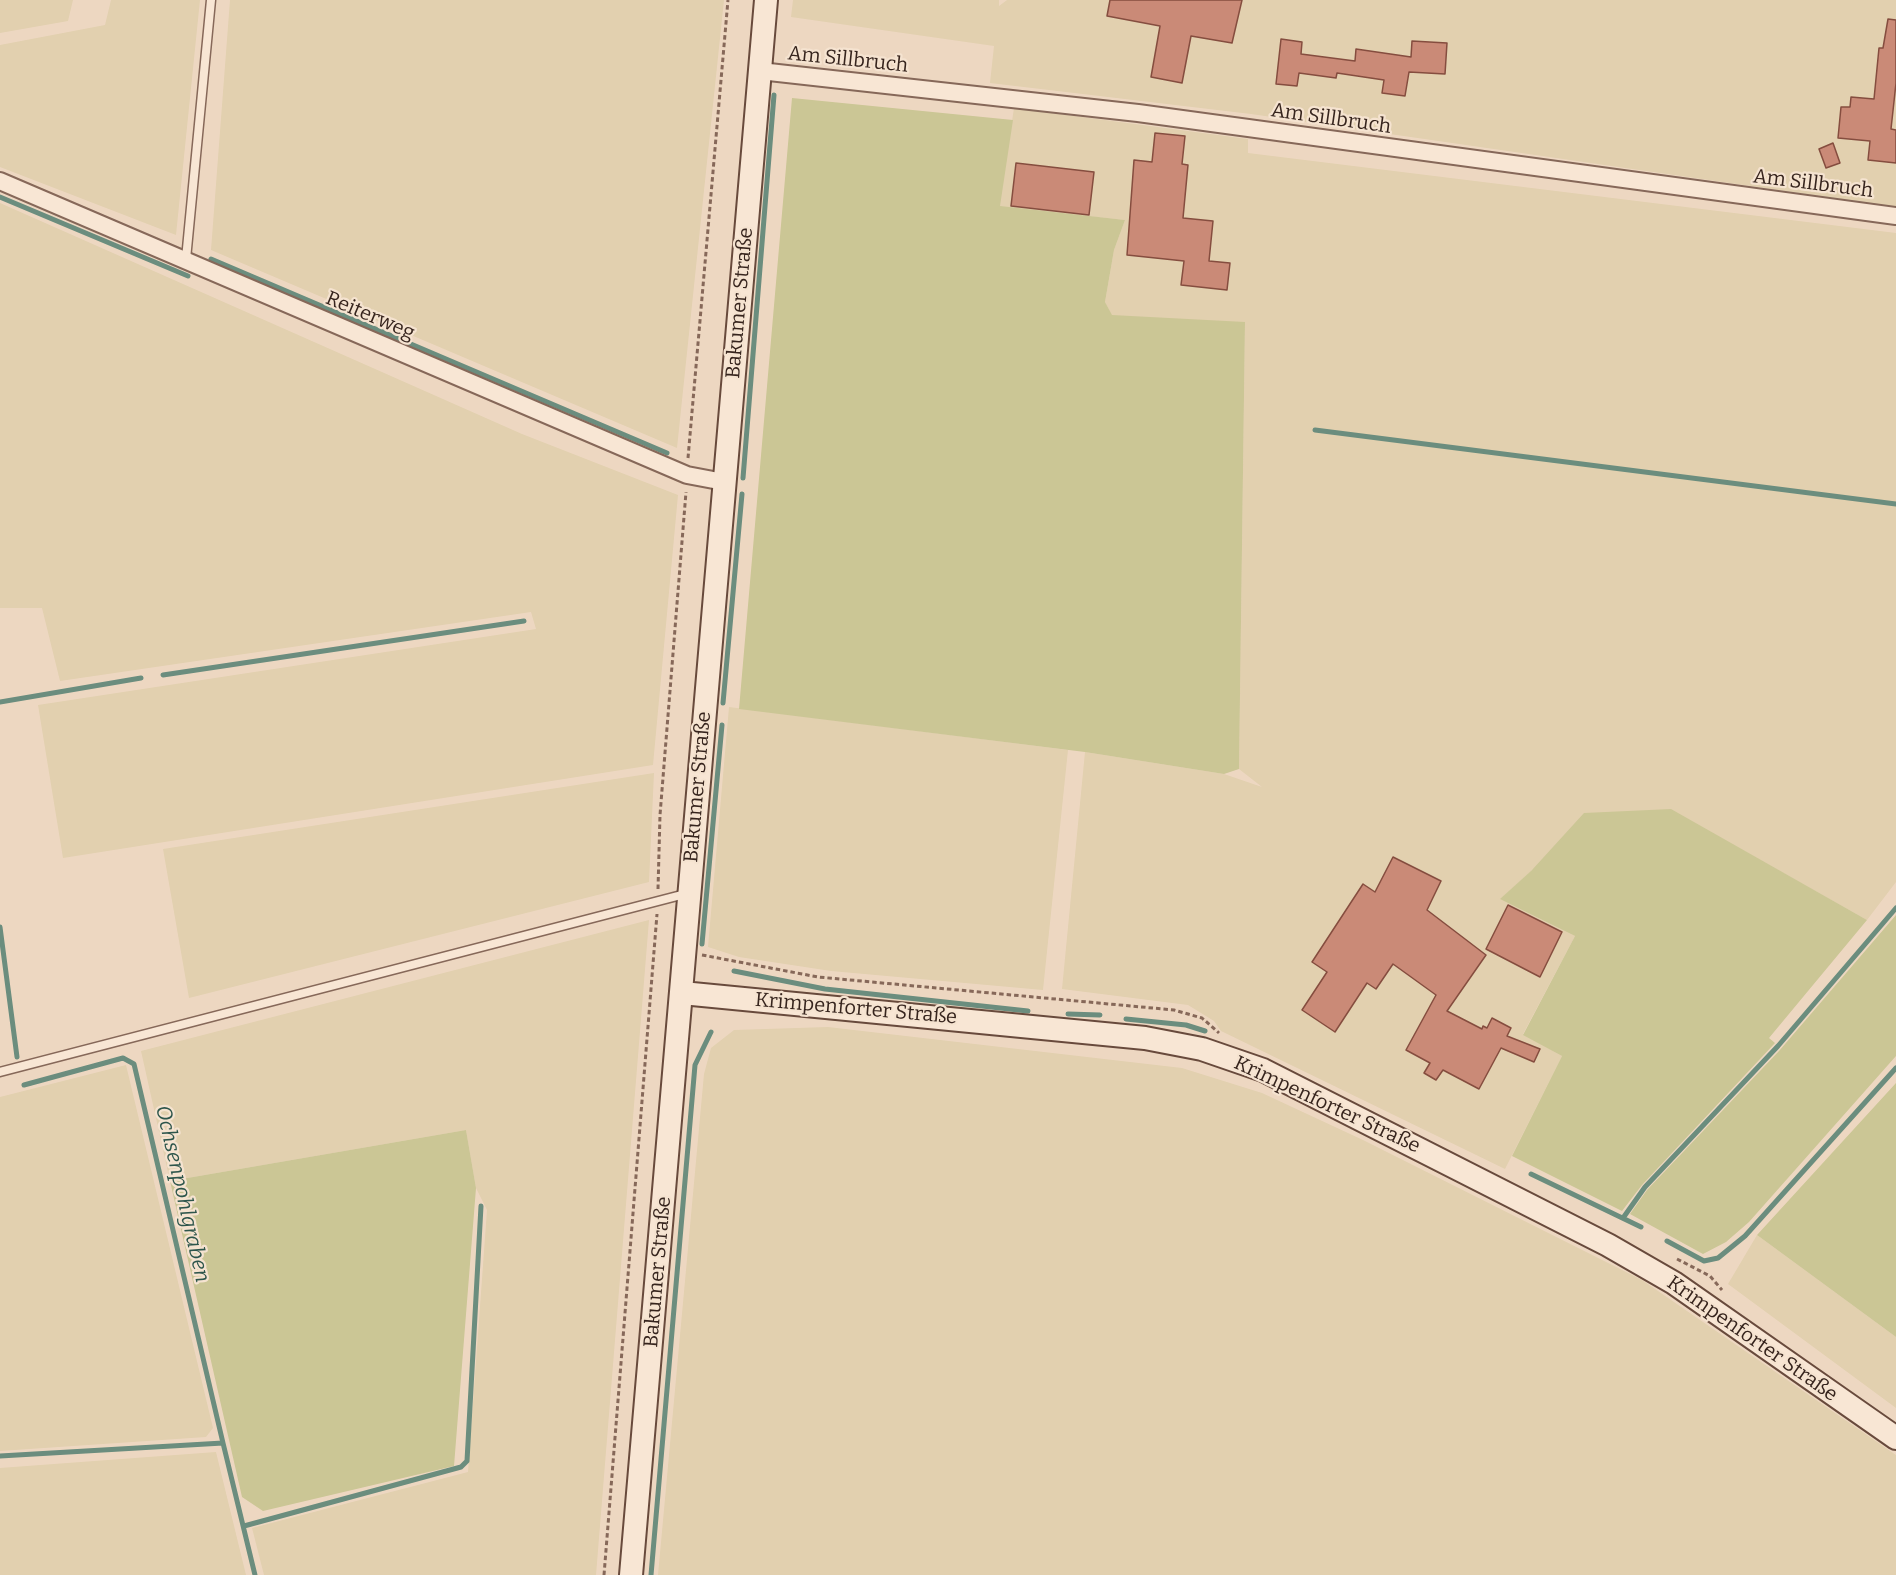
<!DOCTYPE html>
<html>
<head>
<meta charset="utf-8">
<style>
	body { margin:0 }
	canvas { display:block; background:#edd7c1 }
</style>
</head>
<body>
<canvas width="1896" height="1575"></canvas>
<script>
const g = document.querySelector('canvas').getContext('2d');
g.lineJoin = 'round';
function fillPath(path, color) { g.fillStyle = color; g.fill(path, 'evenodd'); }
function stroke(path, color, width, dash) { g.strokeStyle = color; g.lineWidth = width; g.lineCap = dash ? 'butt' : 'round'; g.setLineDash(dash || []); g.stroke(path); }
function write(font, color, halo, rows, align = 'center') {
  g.font = font + ' Bitter,serif'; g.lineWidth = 4.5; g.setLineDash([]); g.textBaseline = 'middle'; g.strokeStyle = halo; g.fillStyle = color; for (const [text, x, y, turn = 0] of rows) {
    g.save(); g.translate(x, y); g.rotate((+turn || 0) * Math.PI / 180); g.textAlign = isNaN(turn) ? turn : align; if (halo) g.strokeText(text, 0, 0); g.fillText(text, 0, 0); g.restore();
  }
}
fillPath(new Path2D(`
	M 0,0 L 73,0 L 68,21 L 0,33 Z
	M 111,0 L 200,0 L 176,235 L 0,167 L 0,45 L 105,25 Z
	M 230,0 L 724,0 L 677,448 L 211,250 Z
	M 793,0 L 999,0 L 999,6 L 1007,0 L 1896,0 L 1896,207 L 1251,114 L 990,83 L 994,46 L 791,17 Z
	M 1014,108 L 1248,139 L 1248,153 L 1896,233 L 1896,882 L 1867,920 L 1671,810 L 1532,870 L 1501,899 L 1575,936 L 1523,1034 L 1562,1056 L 1505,1169 L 1221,1031 L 1214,1021 L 1188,1005 L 1062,989 L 1085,752 L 1224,774 L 1262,787 L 1239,769 L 1245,323 L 1112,316 L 1105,302 L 1114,250 L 1125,220 L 999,207 Z
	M 0,203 L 522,434 L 678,495 L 653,765 L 63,858 L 38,705 L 536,629 L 531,612 L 60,681 L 42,608 L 0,608 Z
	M 729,707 L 1068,750 L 1043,990 L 831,971 L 739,957 L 708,947 Z
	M 654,773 L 649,882 L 189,998 L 163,849 Z
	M 649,920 L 596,1575 L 264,1575 L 252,1528 L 468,1472 L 487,1210 L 476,1188 L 466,1130 L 170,1181 L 141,1051 Z
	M 828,1027 L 1182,1068 L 1262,1093 L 1363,1140 L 1642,1280 L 1896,1455 L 1896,1575 L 658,1575 L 704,1074 L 711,1048 L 734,1030 Z
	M 126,1065 L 213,1428 L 206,1437 L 0,1451 L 0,1097 Z
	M 1757,1235 L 1896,1337 L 1896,1408 L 1728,1284 Z
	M 216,1452 L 246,1575 L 0,1575 L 0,1468 Z`), '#e2d0af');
fillPath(new Path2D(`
	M 792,98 L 1013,120 L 1000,206 L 1125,220 L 1114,250 L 1105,302 L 1112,315 L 1245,322 L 1239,769 L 1224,774 L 1085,752 L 739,709 Z
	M 1671,809 L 1867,920 L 1769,1038 L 1775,1043 L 1642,1185 L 1622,1211 L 1512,1156 L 1562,1056 L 1523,1035 L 1575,936 L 1500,899 L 1532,870 L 1584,813 Z
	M 1896,915 L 1896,1056 L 1749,1222 L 1726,1242 L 1703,1254 L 1630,1214 L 1647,1190 L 1779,1051 Z
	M 1896,1083 L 1896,1337 L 1757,1235 Z
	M 466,1130 L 476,1188 L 454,1466 L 263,1511 L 242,1497 L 170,1181 Z`), '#cbc695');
stroke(new Path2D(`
	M 0,197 L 188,276
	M 211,259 L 667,453
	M 1315,430 L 1896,504
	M 743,478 L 774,95
	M 163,675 L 524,621
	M 0,702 L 141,678
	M 723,703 L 742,494
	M 0,927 L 17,1057
	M 702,944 L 722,725
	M 734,971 L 825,989 L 1028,1011
	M 1068,1014 L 1100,1015
	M 1126,1019 L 1186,1025 L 1205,1031
	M 1531,1174 L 1641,1227
	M 1623,1218 L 1645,1187 L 1778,1046 L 1896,908
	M 1667,1241 L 1704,1261 L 1718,1258 L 1745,1236 L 1896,1068
	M 223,1443 L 255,1575
	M 0,1456 L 223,1443 L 134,1064 L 123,1058 L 24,1085
	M 244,1526 L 461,1467 L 467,1461 L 481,1206
	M 651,1575 L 695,1065 L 711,1032`), '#6b8d7e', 5);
const building = new Path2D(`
	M 1110,0 L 1242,0 L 1232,43 L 1191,36 L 1182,83 L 1151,77 L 1160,26 L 1107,16 Z
	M 1888,19 L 1896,20 L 1896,83 L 1891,129 L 1896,130 L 1896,163 L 1868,160 L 1870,141 L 1838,138 L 1841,107 L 1850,107 L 1851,97 L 1874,99 L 1879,48 L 1883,48 Z
	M 1281,39 L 1302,42 L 1301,54 L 1355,61 L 1356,49 L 1411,57 L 1412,41 L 1447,43 L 1445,74 L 1409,72 L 1405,96 L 1382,93 L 1384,80 L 1337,73 L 1336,78 L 1299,73 L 1297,86 L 1276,84 Z
	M 1155,133 L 1185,136 L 1182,164 L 1188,165 L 1183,218 L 1213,221 L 1209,261 L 1230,263 L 1227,290 L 1181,285 L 1184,261 L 1127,255 L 1134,160 L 1152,162 Z
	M 1833,143 L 1840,163 L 1826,168 L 1819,149 Z
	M 1016,163 L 1094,172 L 1089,215 L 1011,206 Z
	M 1393,857 L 1441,881 L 1427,910 L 1486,955 L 1447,1011 L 1482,1029 L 1483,1026 L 1487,1028 L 1492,1018 L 1511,1028 L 1507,1036 L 1540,1049 L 1534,1062 L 1501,1048 L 1479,1089 L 1443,1070 L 1436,1080 L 1424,1073 L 1430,1063 L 1406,1050 L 1436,995 L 1393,964 L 1376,989 L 1367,983 L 1335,1032 L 1302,1010 L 1327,972 L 1312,962 L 1363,884 L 1375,892 Z
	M 1508,905 L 1562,932 L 1540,977 L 1486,949 Z`);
fillPath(building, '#ca8a77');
stroke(building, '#854d3f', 1.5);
const lane = new Path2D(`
	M 186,259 L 211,0
	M 0,1072 L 689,893`);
const street = new Path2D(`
	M 760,71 L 1138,113 L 1896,216
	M 0,181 L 687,475 L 724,482`);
const secondary = new Path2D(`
	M 682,993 L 1145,1038 L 1202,1049 L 1263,1070 L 1608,1245 L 1674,1283 L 1896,1438
	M 631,1575 L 766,0`);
stroke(lane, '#866859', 11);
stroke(street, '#866859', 20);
stroke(secondary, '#684a3c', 26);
stroke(new Path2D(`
	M 688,458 L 728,0
	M 658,889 L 660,815 L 686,492
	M 702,955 L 818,977 L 1174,1010 L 1202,1018 L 1219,1033
	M 1677,1259 L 1710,1276 L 1722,1290
	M 604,1575 L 657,914`), '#866859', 3, [4.5, 3]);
stroke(lane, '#f8e6d4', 8);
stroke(street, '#f8e6d4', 16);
stroke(secondary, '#f8e6d4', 22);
write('20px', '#36241d', '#f5e3d0', [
	["Am Sillbruch",848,60,6],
	["Am Sillbruch",1331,119,8],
	["Am Sillbruch",1813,184,7],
	["Bakumer Straße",740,303,-85],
	["Reiterweg",370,316,23],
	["Bakumer Straße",698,787,-85],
	["Krimpenforter Straße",856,1009,5],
	["Krimpenforter Straße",1327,1105,25],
	["Bakumer Straße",658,1272,-85],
	["Krimpenforter Straße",1752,1339,35]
]);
write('italic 21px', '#2d554b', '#f5e3d0', [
	["Ochsenpohlgraben",182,1194,77]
]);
</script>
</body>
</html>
